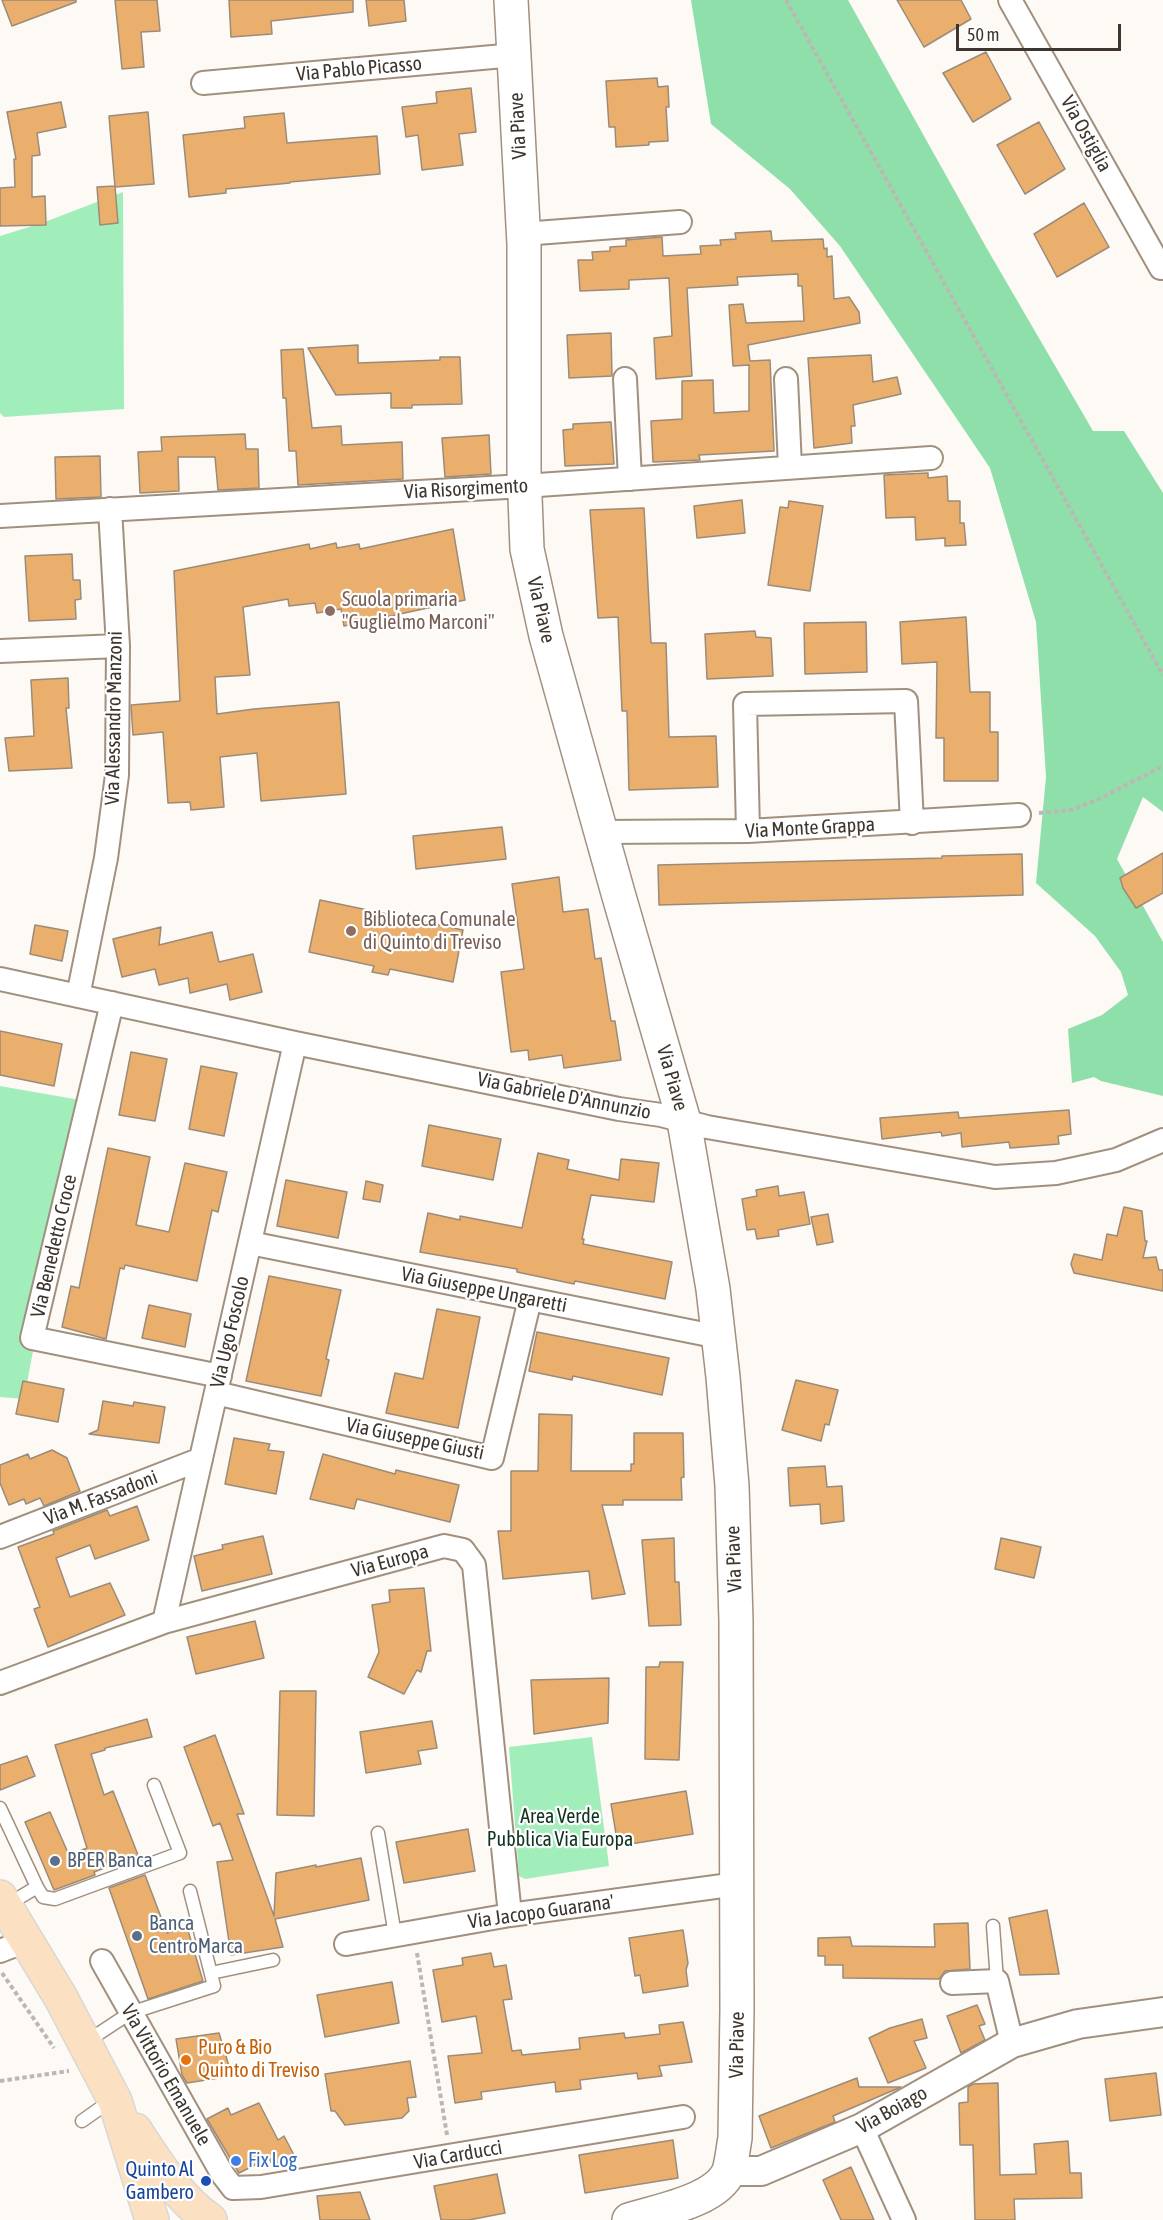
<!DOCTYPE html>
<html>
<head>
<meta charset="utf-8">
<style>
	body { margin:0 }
	#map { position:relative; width:1163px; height:2220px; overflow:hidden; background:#fdf9f5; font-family:"Asap Condensed",sans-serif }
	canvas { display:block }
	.scale { position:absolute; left:956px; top:24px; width:165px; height:27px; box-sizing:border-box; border:3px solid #3e362e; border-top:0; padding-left:8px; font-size:18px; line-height:21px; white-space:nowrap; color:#3e362e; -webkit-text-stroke:4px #fff; paint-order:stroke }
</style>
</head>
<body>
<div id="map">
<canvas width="1163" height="2220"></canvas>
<div class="scale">50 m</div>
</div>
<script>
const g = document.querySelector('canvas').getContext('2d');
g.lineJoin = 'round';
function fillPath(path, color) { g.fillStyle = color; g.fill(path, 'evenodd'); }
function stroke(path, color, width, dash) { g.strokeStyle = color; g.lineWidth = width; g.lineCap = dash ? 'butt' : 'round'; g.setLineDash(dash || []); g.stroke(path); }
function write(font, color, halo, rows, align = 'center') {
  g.font = font + ' "Asap Condensed",sans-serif'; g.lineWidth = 4.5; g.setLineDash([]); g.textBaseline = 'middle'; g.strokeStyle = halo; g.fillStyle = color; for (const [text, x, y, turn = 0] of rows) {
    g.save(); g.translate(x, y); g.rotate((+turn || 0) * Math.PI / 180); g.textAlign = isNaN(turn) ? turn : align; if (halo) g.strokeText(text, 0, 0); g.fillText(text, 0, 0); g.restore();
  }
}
fillPath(new Path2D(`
	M 123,192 L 124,409 L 4,417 L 0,413 L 0,236 L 42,223 Z
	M 0,1086 L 80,1100 L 24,1399 L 0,1397 Z
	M 592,1737 L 609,1866 L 525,1879 L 519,1876 L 509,1747 Z`), '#a2eebb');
fillPath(new Path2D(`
	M 691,0 L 848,0 L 986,247 L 1093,431 L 1124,431 L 1163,493 L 1163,812 L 1143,797 L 1117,859 L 1163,942 L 1163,1096 L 1101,1081 L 1094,1077 L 1072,1083 L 1068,1029 L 1102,1015 L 1128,995 L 1121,972 L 1095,936 L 1036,883 L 1046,777 L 1036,622 L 990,468 L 840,246 L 790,189 L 711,124 Z`), '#8fdfaa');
const building = new Path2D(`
	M 2,0 L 76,0 L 76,2 L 12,26 Z
	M 115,0 L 157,0 L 160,31 L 141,32 L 144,67 L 122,69 Z
	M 229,0 L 353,0 L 353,12 L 271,21 L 272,34 L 231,37 Z
	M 366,0 L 404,0 L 406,21 L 369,26 Z
	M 897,0 L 961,0 L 971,19 L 924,47 Z
	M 986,52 L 1011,99 L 973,122 L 943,73 Z
	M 657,78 L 658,87 L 668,86 L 669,107 L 666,107 L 668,141 L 649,142 L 649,145 L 616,147 L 615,127 L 609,127 L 606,81 Z
	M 471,88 L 476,132 L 459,134 L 463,165 L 422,170 L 418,135 L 406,137 L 402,107 L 437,103 L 436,92 Z
	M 61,102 L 66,127 L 37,133 L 40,155 L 32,156 L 32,197 L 45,196 L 46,225 L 0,226 L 0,188 L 15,187 L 14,159 L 16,159 L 7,112 Z
	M 148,112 L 154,184 L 115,187 L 109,116 Z
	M 284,113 L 287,143 L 377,136 L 380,174 L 290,182 L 290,183 L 226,189 L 226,193 L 189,197 L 183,135 L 245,128 L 244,117 Z
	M 1039,122 L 1065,169 L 1025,194 L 997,145 Z
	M 115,186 L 118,223 L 100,225 L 97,187 Z
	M 1084,203 L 1109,247 L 1057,277 L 1034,234 Z
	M 771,231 L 772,241 L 823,239 L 824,249 L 827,248 L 827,257 L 832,256 L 834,299 L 849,297 L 859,312 L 860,323 L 748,345 L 750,361 L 770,360 L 774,451 L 699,455 L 700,460 L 653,462 L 651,421 L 682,419 L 682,381 L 713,380 L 714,413 L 749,411 L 749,365 L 733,366 L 729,305 L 743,304 L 746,323 L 804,321 L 802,286 L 798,286 L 798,274 L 737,277 L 738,285 L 687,288 L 692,376 L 656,379 L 654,338 L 672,336 L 669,278 L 629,280 L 629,289 L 580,291 L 578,260 L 593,260 L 592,252 L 610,251 L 610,247 L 626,246 L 626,240 L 662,237 L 663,256 L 701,254 L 700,246 L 721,245 L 720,240 L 736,239 L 735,233 Z
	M 611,333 L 612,376 L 569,378 L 567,335 Z
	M 358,345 L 358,363 L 440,360 L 440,357 L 460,357 L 462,404 L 412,405 L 412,408 L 391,408 L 391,393 L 336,395 L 308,348 Z
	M 303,349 L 312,428 L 341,426 L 342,445 L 402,442 L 403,479 L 298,485 L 296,451 L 289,451 L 286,398 L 283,398 L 281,350 Z
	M 871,355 L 873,382 L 897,377 L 901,394 L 853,405 L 855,426 L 851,426 L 852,443 L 814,448 L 808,358 Z
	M 611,422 L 614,464 L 565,466 L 563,430 L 573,429 L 573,424 Z
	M 245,434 L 246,449 L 258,449 L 259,488 L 218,490 L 215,457 L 178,457 L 179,491 L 140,493 L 138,452 L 162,451 L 161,437 Z
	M 489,435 L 491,474 L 445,477 L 442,438 Z
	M 100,456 L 101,497 L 56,499 L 55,457 Z
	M 928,473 L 928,478 L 947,476 L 948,501 L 960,501 L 960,523 L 964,523 L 966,545 L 945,546 L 945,538 L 916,540 L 915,517 L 886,518 L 884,475 Z
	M 742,500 L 745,533 L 697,538 L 694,506 Z
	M 789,501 L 823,506 L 810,591 L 768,585 L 780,507 L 788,508 Z
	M 644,508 L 651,643 L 666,643 L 669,737 L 716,736 L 718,787 L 629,790 L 627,711 L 622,711 L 618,617 L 598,618 L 590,510 Z
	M 453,529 L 465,600 L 344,626 L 341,609 L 317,613 L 315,603 L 289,606 L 288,599 L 243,607 L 250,675 L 215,677 L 217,714 L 254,709 L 339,702 L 346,794 L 261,801 L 257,753 L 220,757 L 224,807 L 191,810 L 190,802 L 168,803 L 163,732 L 133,735 L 131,705 L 180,701 L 174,571 L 309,544 L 310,549 L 336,543 L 337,548 L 359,544 L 360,549 Z
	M 72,554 L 73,580 L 80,580 L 81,599 L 75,600 L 76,619 L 29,621 L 25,556 Z
	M 966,617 L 970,692 L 990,692 L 990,732 L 998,732 L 998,781 L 944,781 L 944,738 L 936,738 L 937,662 L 902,664 L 900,622 Z
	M 866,622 L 867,672 L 805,674 L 804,623 Z
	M 755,631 L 756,637 L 771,638 L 773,676 L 707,679 L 705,634 Z
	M 68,678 L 69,708 L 66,708 L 72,768 L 9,771 L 5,738 L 34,736 L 31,680 Z
	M 502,827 L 506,859 L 416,869 L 413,836 Z
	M 1163,853 L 1163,893 L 1136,908 L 1123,888 L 1120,878 Z
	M 1022,854 L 1023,895 L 659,905 L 658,865 L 942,858 L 942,856 Z
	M 559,877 L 563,912 L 588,909 L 595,959 L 601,958 L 611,1021 L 615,1021 L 621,1060 L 564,1068 L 562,1055 L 529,1060 L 528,1050 L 511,1052 L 501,972 L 524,969 L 512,884 Z
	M 320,900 L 463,930 L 453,982 L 390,969 L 388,975 L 372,972 L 374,966 L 309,952 Z
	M 35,925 L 68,931 L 62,961 L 30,954 Z
	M 161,927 L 159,945 L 212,932 L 219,962 L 253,954 L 262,992 L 230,1000 L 227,984 L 190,993 L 188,978 L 159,985 L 155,969 L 122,977 L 113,939 Z
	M 0,1031 L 62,1044 L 54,1086 L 0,1075 Z
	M 131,1052 L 167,1059 L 155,1121 L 119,1115 Z
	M 201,1066 L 237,1073 L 224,1136 L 189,1129 Z
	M 1069,1110 L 1071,1134 L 1058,1136 L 1059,1144 L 1010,1148 L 1009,1142 L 962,1147 L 961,1133 L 942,1136 L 941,1132 L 882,1139 L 880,1118 L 958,1112 L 959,1118 Z
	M 429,1125 L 501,1139 L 493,1180 L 422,1166 Z
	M 108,1148 L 150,1157 L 136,1225 L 169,1232 L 185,1163 L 227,1172 L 218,1212 L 212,1210 L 197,1281 L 125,1265 L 124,1269 L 120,1268 L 106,1339 L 62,1327 L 71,1286 L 79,1288 Z
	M 538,1153 L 569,1160 L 567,1169 L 619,1180 L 621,1159 L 659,1163 L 654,1202 L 591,1195 L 582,1239 L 584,1239 L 583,1244 L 672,1262 L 665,1299 L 575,1281 L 574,1284 L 517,1272 L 517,1269 L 420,1252 L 428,1213 L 460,1220 L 460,1216 L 522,1228 Z
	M 286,1180 L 347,1192 L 338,1238 L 277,1226 Z
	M 366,1181 L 383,1185 L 380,1202 L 363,1199 Z
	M 778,1186 L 779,1196 L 804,1192 L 810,1224 L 778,1230 L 779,1236 L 757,1239 L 755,1229 L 747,1230 L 742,1199 L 757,1196 L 756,1190 Z
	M 1124,1207 L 1142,1211 L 1145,1241 L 1147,1241 L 1143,1258 L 1156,1257 L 1159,1270 L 1163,1270 L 1163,1291 L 1074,1273 L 1071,1264 L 1074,1254 L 1102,1260 L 1107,1234 L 1117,1236 Z
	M 828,1214 L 833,1242 L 817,1245 L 811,1217 Z
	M 269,1276 L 341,1290 L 326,1359 L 329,1360 L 321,1396 L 246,1381 Z
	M 149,1305 L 191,1314 L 185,1347 L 142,1338 Z
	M 437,1309 L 480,1317 L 458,1428 L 386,1413 L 395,1373 L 423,1379 Z
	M 537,1332 L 669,1358 L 662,1395 L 573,1376 L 572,1380 L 529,1371 Z
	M 796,1380 L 838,1390 L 829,1425 L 825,1424 L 821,1441 L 782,1430 Z
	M 23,1381 L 64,1389 L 58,1422 L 16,1414 Z
	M 103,1401 L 133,1406 L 134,1402 L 165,1407 L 159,1443 L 89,1434 L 98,1430 Z
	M 539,1414 L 572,1415 L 571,1471 L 631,1471 L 631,1464 L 634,1464 L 634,1433 L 683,1433 L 684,1477 L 681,1478 L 682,1500 L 623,1500 L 623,1505 L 602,1505 L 625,1594 L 592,1599 L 589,1571 L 503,1579 L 498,1531 L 511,1531 L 511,1471 L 538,1471 Z
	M 234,1438 L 270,1444 L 268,1450 L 284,1452 L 276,1494 L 225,1484 Z
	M 52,1450 L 67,1458 L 80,1491 L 44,1506 L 40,1498 L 26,1504 L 24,1499 L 9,1505 L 0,1483 L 0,1465 L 28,1454 L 30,1459 Z
	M 323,1454 L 395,1474 L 396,1470 L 459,1485 L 450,1522 L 357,1499 L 354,1509 L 310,1499 Z
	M 825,1466 L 827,1487 L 842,1486 L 844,1521 L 821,1524 L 820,1504 L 790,1506 L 788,1468 Z
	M 137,1506 L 149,1540 L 95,1559 L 90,1545 L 56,1558 L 70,1597 L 110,1583 L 125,1615 L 48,1647 L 34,1609 L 40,1607 L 18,1547 L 54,1534 L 53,1531 L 107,1510 L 110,1516 Z
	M 263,1536 L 272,1574 L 202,1591 L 194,1556 L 223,1549 L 222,1545 Z
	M 674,1538 L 675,1582 L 679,1582 L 681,1625 L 649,1626 L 642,1540 Z
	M 1001,1538 L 1041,1547 L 1034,1578 L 995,1569 Z
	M 424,1588 L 431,1651 L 427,1651 L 421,1672 L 417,1670 L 404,1694 L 368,1677 L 379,1652 L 372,1605 L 390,1602 L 389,1590 Z
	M 255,1621 L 264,1658 L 196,1674 L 187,1637 Z
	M 660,1662 L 683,1662 L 679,1760 L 645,1759 L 646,1667 L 659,1667 Z
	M 609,1678 L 608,1723 L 534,1734 L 531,1680 Z
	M 280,1691 L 316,1691 L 314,1816 L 277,1815 Z
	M 147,1719 L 152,1737 L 105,1748 L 105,1750 L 91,1754 L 104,1795 L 113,1791 L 138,1855 L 94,1872 L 95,1875 L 54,1890 L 25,1822 L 50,1812 L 69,1855 L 87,1848 L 55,1745 Z
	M 432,1721 L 437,1748 L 418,1751 L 421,1764 L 366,1773 L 360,1732 Z
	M 215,1735 L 244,1814 L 237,1814 L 274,1916 L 276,1873 L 316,1865 L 316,1867 L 361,1858 L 369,1900 L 275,1919 L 283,1947 L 231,1955 L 217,1862 L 233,1860 L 220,1823 L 213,1826 L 184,1747 Z
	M 27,1756 L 35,1776 L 0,1790 L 0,1765 Z
	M 686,1791 L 693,1834 L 618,1846 L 611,1804 Z
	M 468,1829 L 475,1871 L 404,1883 L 396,1842 Z
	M 145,1875 L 167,1933 L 187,1927 L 203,1981 L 148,1999 L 109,1888 Z
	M 1047,1910 L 1059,1974 L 1020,1975 L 1009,1918 Z
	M 968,1923 L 970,1969 L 945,1971 L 939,1979 L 843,1978 L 843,1965 L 825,1965 L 825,1956 L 818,1956 L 818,1938 L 850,1937 L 852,1946 L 935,1947 L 934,1924 Z
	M 683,1930 L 688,1963 L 686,1970 L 688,1986 L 643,1993 L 640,1975 L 635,1976 L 629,1938 Z
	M 491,1953 L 494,1967 L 506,1965 L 512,1999 L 503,2000 L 512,2051 L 521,2050 L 522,2055 L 580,2049 L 579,2038 L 624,2033 L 625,2038 L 660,2034 L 659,2025 L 683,2022 L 692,2062 L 659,2066 L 662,2076 L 638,2079 L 637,2073 L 580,2080 L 581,2089 L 556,2092 L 555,2082 L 481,2092 L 482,2099 L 455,2103 L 448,2056 L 482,2053 L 476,2016 L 442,2022 L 433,1970 L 463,1965 L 462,1958 Z
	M 392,1982 L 399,2023 L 325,2037 L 317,1995 Z
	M 977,2005 L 985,2024 L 979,2026 L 985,2040 L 961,2053 L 947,2016 Z
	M 922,2019 L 927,2038 L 914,2041 L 926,2068 L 888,2083 L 869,2038 L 890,2028 Z
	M 219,2033 L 232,2076 L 187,2083 L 182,2075 L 176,2039 Z
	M 410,2061 L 416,2097 L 407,2098 L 409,2111 L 402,2118 L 345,2125 L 335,2111 L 331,2111 L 325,2074 Z
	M 1156,2073 L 1161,2115 L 1110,2121 L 1105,2079 Z
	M 857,2078 L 859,2087 L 901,2087 L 833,2116 L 835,2122 L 771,2148 L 759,2116 Z
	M 998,2083 L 1000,2175 L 1036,2174 L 1034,2144 L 1068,2141 L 1070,2173 L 1081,2173 L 1082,2198 L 1014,2199 L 1015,2220 L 975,2220 L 973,2145 L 960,2145 L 959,2103 L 968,2102 L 968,2087 L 973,2084 Z
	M 259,2103 L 278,2140 L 284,2136 L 294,2155 L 273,2166 L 269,2158 L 239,2173 L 207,2119 L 228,2108 L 231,2115 Z
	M 673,2140 L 678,2178 L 585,2193 L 579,2155 Z
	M 851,2167 L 874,2220 L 841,2220 L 823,2180 Z
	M 497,2174 L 505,2213 L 469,2220 L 441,2220 L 434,2186 Z
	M 360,2192 L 370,2220 L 320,2220 L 317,2196 Z`);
fillPath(building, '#eaaf6d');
stroke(building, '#9c8b78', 1.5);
const service = new Path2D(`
	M 0,1808 L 37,1887 L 7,1905
	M 378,1833 L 395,1935
	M 37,1887 L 43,1897 L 55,1899 L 180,1853 L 154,1785
	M 993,1926 L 997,1981
	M 211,1973 L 273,1960
	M 86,2042 L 130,2013 L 214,1986 L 190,1891
	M 82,2121 L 113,2099`);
const minor = new Path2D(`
	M 1010,0 L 1161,268
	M 203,83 L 515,55
	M 523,234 L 680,222
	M 625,379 L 630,479
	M 786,379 L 790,467
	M 0,516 L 524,486 L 931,458
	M 0,651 L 118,646
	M 748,831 L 745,704 L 906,701 L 912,823
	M 601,832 L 748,831 L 1019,815
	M 0,979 L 295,1043 L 619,1109 L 661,1115 L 707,1127 L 995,1177 L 1056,1173 L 1116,1160 L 1163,1140
	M 78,996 L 106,858 L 117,775 L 118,646 L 110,509
	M 112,1003 L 32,1338 L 220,1376
	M 250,1243 L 719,1337
	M 216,1393 L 492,1458 L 530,1299
	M 0,1537 L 201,1459
	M 164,1622 L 295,1043
	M 0,1683 L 164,1622 L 444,1546 L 463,1550 L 474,1565 L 510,1915
	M 346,1944 L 510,1915 L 737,1884
	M 0,1951 L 28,1940
	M 102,1961 L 223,2175 L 233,2188 L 261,2187 L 683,2117
	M 952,1983 L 997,1981 L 1012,2043
	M 862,2128 L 904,2220`);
const tertiary = new Path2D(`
	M 729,2171 L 761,2171 L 862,2128 L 1012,2043 L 1078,2024 L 1163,2012`);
const secondary = new Path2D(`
	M 511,0 L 524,244 L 524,471 L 527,549 L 546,636 L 618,893 L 684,1121 L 713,1289 L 723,1377 L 732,1486 L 736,1621 L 737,2009 L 735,2138 C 733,2149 732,2161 729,2171 C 717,2201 657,2211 629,2220`);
const primary = new Path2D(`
	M 0,1897 L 61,1998 L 115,2101 L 152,2220
	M 135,2130 C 156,2162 178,2198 210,2220`);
stroke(service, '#a2907e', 15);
stroke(minor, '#a2907e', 26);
stroke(tertiary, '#a2907e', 32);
stroke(secondary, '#a2907e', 36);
stroke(primary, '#d8d7d5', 36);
stroke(new Path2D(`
	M 786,0 L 1163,675
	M 1039,813 L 1071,810 L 1097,800 L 1163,766
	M 417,1953 L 447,2135
	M 2,1973 L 54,2048
	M 0,2081 L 69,2071`), '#bcb7b2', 4, [4.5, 3]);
stroke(service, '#fff', 12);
stroke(minor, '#fff', 22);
stroke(tertiary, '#fff', 28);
stroke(secondary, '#fff', 33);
stroke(primary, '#fbe0c2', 33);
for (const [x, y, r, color] of [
	[330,611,6,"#8d6e63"],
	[351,931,6,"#8d6e63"],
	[55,1861,6,"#5c6f8a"],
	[137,1936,6,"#5c6f8a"],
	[186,2060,6,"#e8710a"],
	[236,2161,6,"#3f7fe0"],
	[206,2181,6,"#1a4fb4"]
]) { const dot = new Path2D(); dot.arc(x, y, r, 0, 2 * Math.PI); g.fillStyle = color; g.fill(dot); stroke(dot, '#fff', 2); }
write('20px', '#3e362e', '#fff', [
	["Via Pablo Picasso",359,69,-5],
	["Via Piave",518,126,-93],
	["Via Ostiglia",1086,134,61],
	["Via Risorgimento",466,489,-3],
	["Via Piave",541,610,77],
	["Via Alessandro Manzoni",114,718,-89],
	["Via Monte Grappa",810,828,-3],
	["Via Piave",672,1078,74],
	["Via Gabriele D'Annunzio",564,1096,11],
	["Via Benedetto Croce",54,1246,-77],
	["Via Giuseppe Ungaretti",484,1290,11],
	["Via Ugo Foscolo",230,1332,-77],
	["Via Giuseppe Giusti",415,1439,12],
	["Via M. Fassadoni",101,1498,-21],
	["Via Piave",734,1559,-92],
	["Via Europa",390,1561,-15],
	["Via Jacopo Guarana'",541,1912,-8],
	["Via Piave",737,2045,-89],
	["Via Vittorio Emanuele",166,2075,60],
	["Via Boiago",892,2110,-29],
	["Via Carducci",458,2155,-10]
]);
write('20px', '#785e54', '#fff', [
	["Scuola primaria",342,600],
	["\"Guglielmo Marconi\"",342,623],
	["Biblioteca Comunale",363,920],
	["di Quinto di Treviso",363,943]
], 'left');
write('20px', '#10331f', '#fff', [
	["Area Verde",560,1817],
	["Pubblica Via Europa",560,1840]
]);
write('20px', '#4e5e75', '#fff', [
	["BPER Banca",67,1861],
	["Banca",149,1924],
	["CentroMarca",149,1947]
], 'left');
write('20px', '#c56008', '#fff', [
	["Puro & Bio",198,2048],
	["Quinto di Treviso",198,2071]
], 'left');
write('20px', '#366cbe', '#fff', [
	["Fix Log",248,2161]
], 'left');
write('20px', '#164399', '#fff', [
	["Quinto Al",194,2170],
	["Gambero",194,2193]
], 'right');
</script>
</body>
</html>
